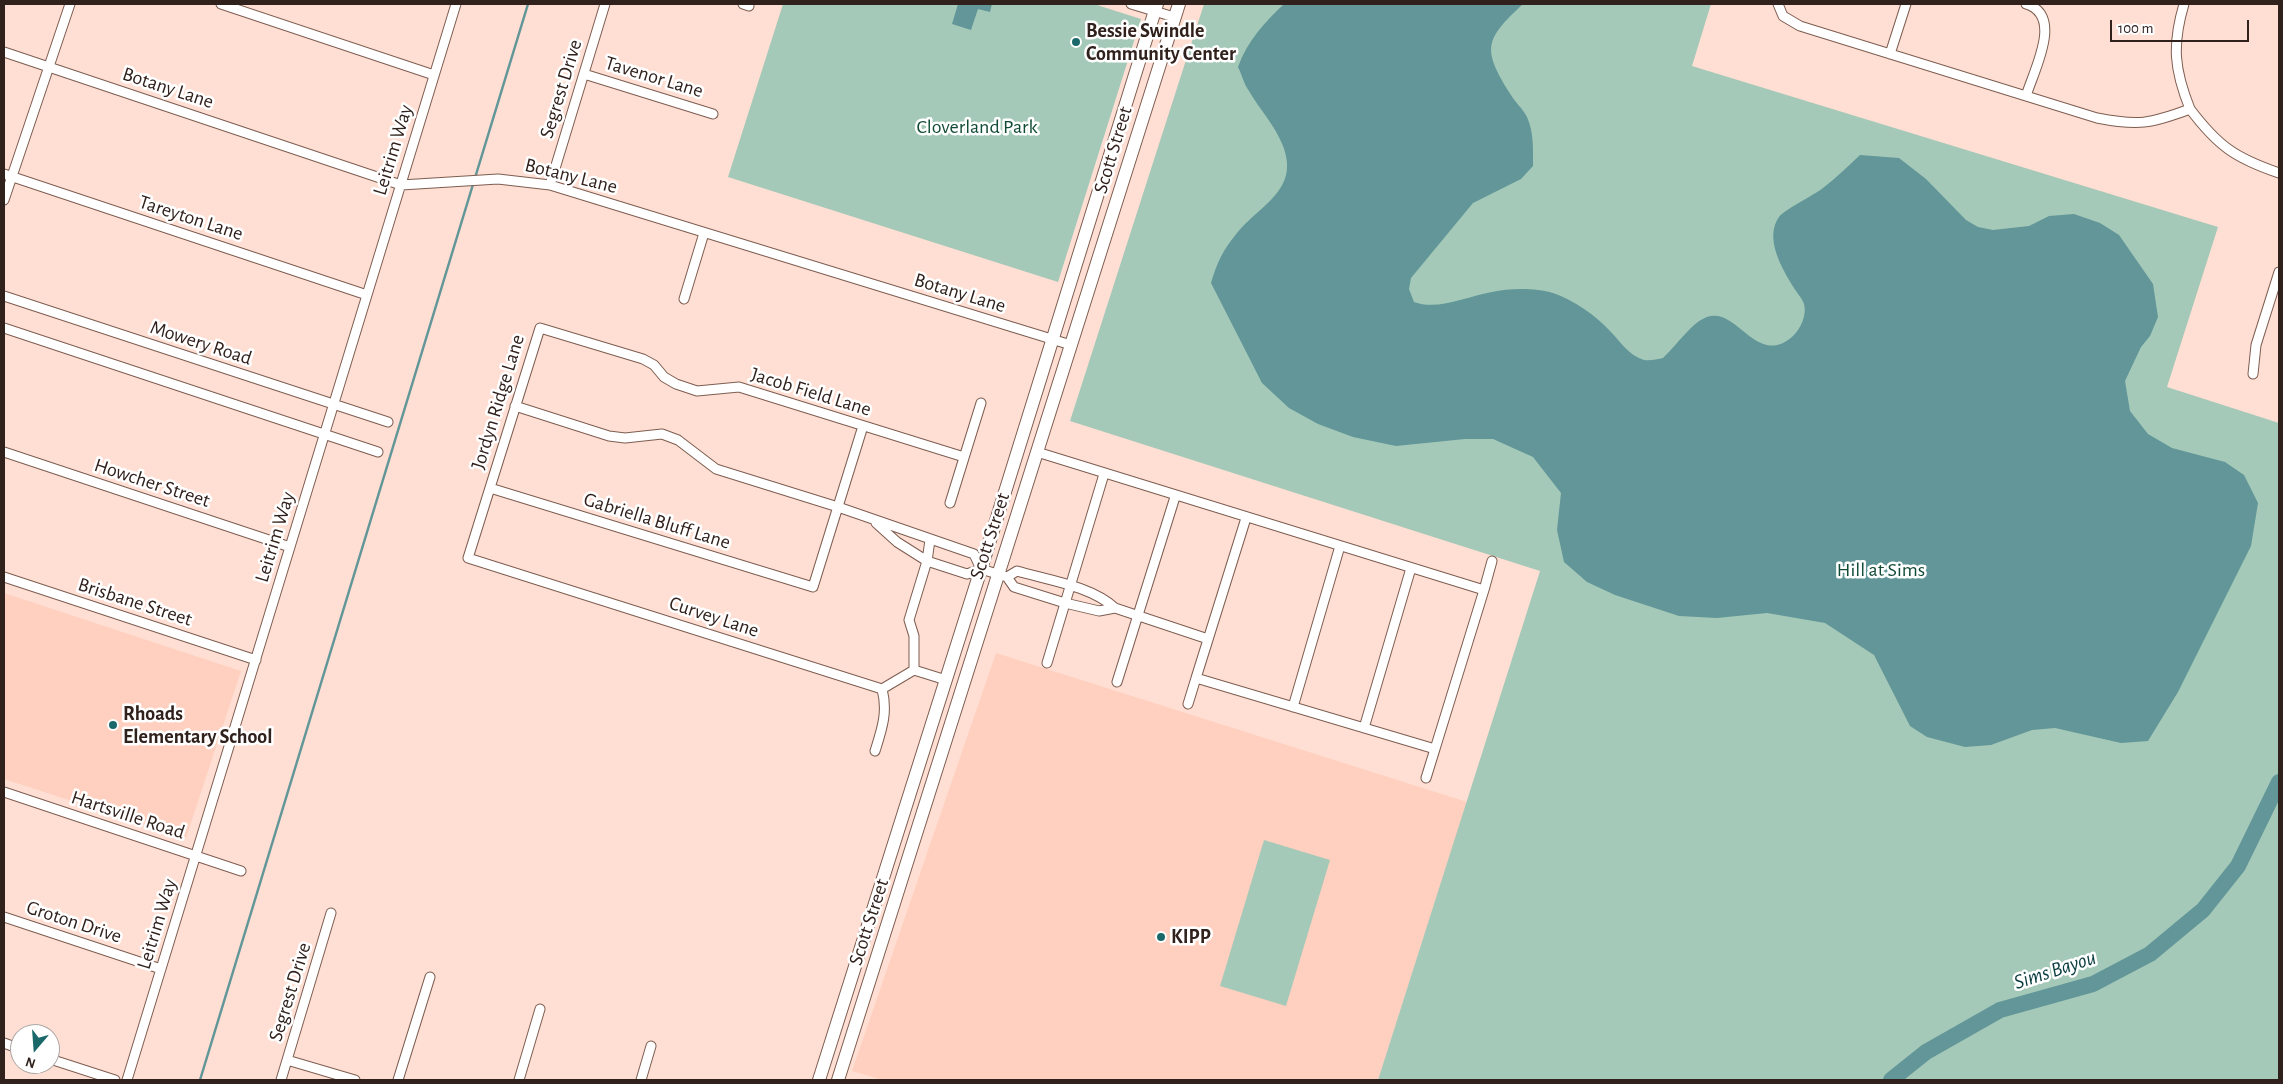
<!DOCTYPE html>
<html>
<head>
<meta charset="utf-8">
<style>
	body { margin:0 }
	#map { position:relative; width:2283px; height:1084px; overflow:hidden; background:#ffdfd3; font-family:"Alegreya Sans",sans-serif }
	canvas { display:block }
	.frame { position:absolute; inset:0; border:5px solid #30211c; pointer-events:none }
	.north { position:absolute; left:10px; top:1024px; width:50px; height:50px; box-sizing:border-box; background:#fff; border:1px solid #aca6a4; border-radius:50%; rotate:198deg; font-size:14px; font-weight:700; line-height:20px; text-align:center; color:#30211c }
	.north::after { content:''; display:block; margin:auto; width:18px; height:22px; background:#1b686a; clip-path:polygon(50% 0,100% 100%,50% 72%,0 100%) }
	.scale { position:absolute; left:2110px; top:20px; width:139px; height:22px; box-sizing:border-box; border:2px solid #30211c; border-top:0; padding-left:6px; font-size:15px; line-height:18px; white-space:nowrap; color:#30211c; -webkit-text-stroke:4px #fff; paint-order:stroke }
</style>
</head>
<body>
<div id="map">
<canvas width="2283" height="1084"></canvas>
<div class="frame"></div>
<div class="north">N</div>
<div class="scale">100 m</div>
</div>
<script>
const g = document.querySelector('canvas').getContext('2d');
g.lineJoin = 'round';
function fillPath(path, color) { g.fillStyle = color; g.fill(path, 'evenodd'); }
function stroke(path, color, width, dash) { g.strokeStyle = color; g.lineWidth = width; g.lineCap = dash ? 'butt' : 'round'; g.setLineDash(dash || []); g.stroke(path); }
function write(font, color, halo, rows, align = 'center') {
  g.font = font + ' "Alegreya Sans",sans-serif'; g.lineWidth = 5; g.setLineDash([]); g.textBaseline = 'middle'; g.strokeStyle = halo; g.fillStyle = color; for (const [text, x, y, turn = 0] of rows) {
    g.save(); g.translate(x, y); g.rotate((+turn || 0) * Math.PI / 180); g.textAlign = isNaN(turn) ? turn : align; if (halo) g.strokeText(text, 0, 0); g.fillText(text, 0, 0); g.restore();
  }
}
fillPath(new Path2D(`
	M 4,593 L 241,671 L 186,838 L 4,779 Z
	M 996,653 L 1467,802 L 1378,1080 L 883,1080 L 852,1071 Z`), '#ffd0bf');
fillPath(new Path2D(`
	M 783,4 L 1094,4 L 1141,19 L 1058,282 L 728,177 Z
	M 1204,4 L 1711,4 L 1692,66 L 2218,227 L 2167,387 L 2279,423 L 2279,1080 L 1378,1080 L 1540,571 L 1070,421 Z
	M 1264,840 L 1330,860 L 1286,1006 L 1220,986 Z`), '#a5c9b8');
fillPath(new Path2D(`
	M 958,4 L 992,4 L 990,12 L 978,9 L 971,30 L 952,24 Z
	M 1284,4 L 1523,4 C 1484,40 1482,49 1511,95 C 1515,102 1523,109 1527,117 C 1534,133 1533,149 1533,166 L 1521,179 L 1473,203 L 1411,278 L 1409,289 L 1414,302 C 1438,311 1468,296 1492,292 C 1510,288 1536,288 1553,293 C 1574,300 1595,315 1610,331 C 1621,342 1628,355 1644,360 C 1650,361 1658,359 1663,358 C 1676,346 1692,322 1707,317 C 1738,306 1757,370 1794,335 C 1801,328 1807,314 1804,304 C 1802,298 1797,293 1794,288 C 1782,269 1764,238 1779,217 C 1784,210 1814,195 1823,188 C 1836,178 1848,166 1860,155 L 1899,158 L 1926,179 L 1966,220 L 1978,227 L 1993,230 L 2029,226 L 2049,216 L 2074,214 L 2100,223 L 2119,235 L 2153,284 L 2158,317 L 2150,336 L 2141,347 L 2125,381 L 2130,411 L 2148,434 L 2172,448 L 2225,462 L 2244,475 L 2258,503 L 2251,546 L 2178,692 L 2148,741 L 2121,743 L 2055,728 L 2032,730 L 1991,745 L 1965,747 L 1927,737 L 1910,726 L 1874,655 L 1825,623 L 1767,613 L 1717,618 L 1679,616 L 1615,595 L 1587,582 L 1564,562 L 1557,530 L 1561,493 L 1533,457 L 1493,439 L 1465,439 L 1396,446 L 1353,437 L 1318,424 L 1289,408 L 1262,383 L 1211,283 C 1217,262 1223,250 1237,233 C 1260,205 1300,190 1283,146 C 1275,125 1260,110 1249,91 C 1244,84 1242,75 1238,67 C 1247,41 1265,22 1284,4 Z`), '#629698');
stroke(new Path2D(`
	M 200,1080 L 528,4`), '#629698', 2.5);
stroke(new Path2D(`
	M 1891,1080 L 1926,1052 L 2000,1010 L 2093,984 L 2150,954 L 2203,910 L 2238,866 L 2279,782`), '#629698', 16);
const street = new Path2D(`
	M 221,4 L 434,75
	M 743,4 L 749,6
	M 1131,4 L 1174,17
	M 1778,4 L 1783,16 L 1800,26 L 2097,118 C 2138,126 2150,124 2190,109 C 2218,146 2235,158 2279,173
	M 2184,4 C 2172,45 2174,69 2190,109
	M 4,52 L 401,185 L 498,179 L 550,185 L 1071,345
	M 1890,54 L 1906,4
	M 584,74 L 713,114
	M 2026,96 C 2034,70 2064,15 2026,4
	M 4,174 L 367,295
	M 550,185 L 605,4
	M 4,200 L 70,4
	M 4,296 L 388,422
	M 684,299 L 704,233
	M 4,328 L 378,452
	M 2253,374 L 2256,345 L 2279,272
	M 515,406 L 609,436 L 625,438 L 662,434 L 678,440 L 716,469 L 838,507 L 974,554 L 981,569
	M 4,452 L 290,547
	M 1037,452 L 1484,590 L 1435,749 L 1196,678 L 1246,518
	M 490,488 L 813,587 L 863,426
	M 950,503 L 981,403
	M 876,523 L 897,542 L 927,561 L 967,574 L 981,569 L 1007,577 L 1014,587 L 1065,603 L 1099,611 L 1115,608 C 1091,586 1048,580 1017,571 L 1007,577
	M 4,577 L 256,660
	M 1484,590 L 1492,561
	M 1115,608 L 1208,639
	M 1047,663 L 1104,474
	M 914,670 L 914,636 L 909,620 L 927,561 L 930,540
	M 946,680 L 914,670 L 882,689 L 468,558 L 540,328 L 643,359 L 654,365 L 664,377 L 676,384 L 697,391 L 739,387 L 964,457
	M 1117,682 L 1175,497
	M 1188,704 L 1196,678
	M 1293,707 L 1340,546
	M 1364,728 L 1411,568
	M 875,751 C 882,729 888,712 882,689
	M 1426,778 L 1435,749
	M 4,792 L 241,871
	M 4,917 L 161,969
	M 4,1043 L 20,1049
	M 50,1059 L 115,1080
	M 287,1060 L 355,1080
	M 127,1080 L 456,4
	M 281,1080 L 331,913
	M 398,1080 L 430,977
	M 519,1080 L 540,1009
	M 641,1080 L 651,1046`);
const secondary = new Path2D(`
	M 819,1080 L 981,569 L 1157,4
	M 838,1080 L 1179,4`);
stroke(street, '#7e5d51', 11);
stroke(secondary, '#7e5d51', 14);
stroke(street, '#fff', 9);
stroke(secondary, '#fff', 12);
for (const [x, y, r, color] of [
	[1076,42,5,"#1b686a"],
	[113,725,5,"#1b686a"],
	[1161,937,5,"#1b686a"]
]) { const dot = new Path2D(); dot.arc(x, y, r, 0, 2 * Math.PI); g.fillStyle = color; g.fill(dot); stroke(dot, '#fff', 2); }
write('bold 20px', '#30211c', '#fff', [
	["Bessie Swindle",1086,31],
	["Community Center",1086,54],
	["Rhoads",123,714],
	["Elementary School",123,737],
	["KIPP",1171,937]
], 'left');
write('20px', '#30211c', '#fff', [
	["Tavenor Lane",654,77,17],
	["Botany Lane",168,88,18],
	["Segrest Drive",561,89,-73],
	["Leitrim Way",393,150,-73],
	["Scott Street",1113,150,-73],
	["Botany Lane",571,176,14],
	["Tareyton Lane",191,218,18],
	["Botany Lane",960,293,17],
	["Mowery Road",201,343,18],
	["Jacob Field Lane",811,392,17],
	["Jordyn Ridge Lane",498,402,-73],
	["Howcher Street",152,483,18],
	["Gabriella Bluff Lane",657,521,17],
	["Scott Street",990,536,-72],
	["Leitrim Way",275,537,-73],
	["Brisbane Street",135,602,18],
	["Curvey Lane",714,617,18],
	["Hartsville Road",128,815,18],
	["Groton Drive",74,922,18],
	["Scott Street",869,922,-72],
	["Leitrim Way",157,924,-73],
	["Segrest Drive",290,992,-73]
]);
write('20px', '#114b36', '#fff', [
	["Cloverland Park",977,127],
	["Hill at Sims",1881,570]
]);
write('italic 21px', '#083c3f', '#fff', [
	["Sims Bayou",2055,970,-18]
]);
</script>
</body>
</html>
